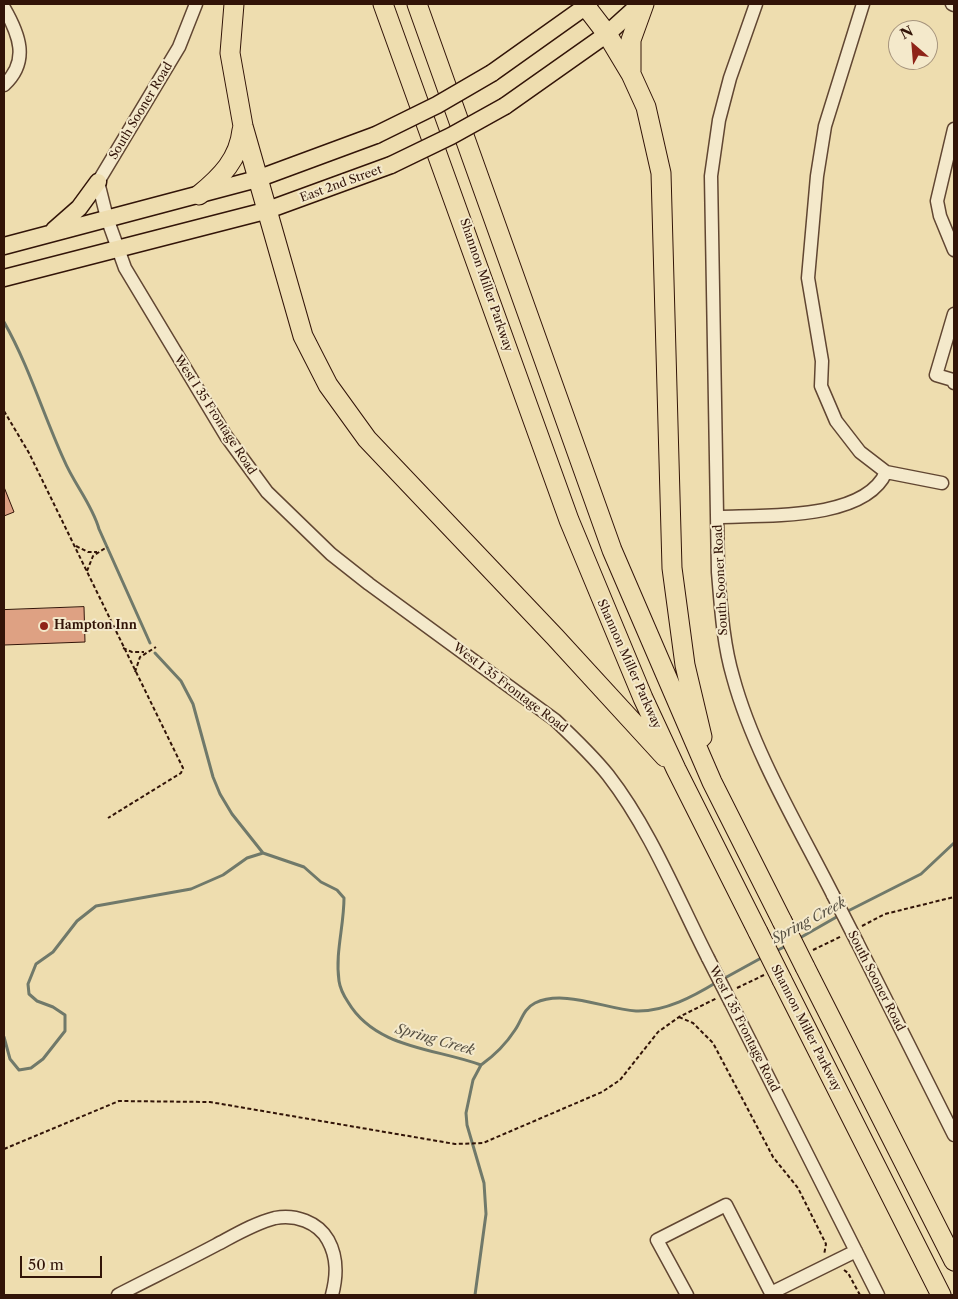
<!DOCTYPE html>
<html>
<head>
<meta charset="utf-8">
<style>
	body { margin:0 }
	#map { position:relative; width:958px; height:1299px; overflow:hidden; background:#eeddaf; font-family:"Libre Caslon Text",serif }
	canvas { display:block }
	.frame { position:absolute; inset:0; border:5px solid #321408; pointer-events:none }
	.north { position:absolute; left:888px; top:20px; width:50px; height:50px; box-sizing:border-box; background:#f4e9cb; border:1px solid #a6947d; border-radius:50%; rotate:333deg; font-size:14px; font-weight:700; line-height:20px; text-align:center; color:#321408 }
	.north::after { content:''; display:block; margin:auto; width:18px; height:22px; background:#8f2418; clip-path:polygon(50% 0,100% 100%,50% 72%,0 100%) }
	.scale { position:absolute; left:20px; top:1256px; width:82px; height:22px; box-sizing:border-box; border:2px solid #321408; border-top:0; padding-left:6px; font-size:15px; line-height:18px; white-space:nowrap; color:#321408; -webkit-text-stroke:4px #f4e9cb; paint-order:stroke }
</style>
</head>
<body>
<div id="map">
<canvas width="958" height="1299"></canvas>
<div class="frame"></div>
<div class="north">N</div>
<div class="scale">50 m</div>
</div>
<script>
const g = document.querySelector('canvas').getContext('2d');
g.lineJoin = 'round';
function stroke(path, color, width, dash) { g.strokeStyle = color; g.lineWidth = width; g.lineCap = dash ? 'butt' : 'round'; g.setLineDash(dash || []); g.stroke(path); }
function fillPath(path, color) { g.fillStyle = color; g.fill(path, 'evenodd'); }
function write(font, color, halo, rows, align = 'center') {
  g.font = font + ' "Libre Caslon Text",serif'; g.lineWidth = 4; g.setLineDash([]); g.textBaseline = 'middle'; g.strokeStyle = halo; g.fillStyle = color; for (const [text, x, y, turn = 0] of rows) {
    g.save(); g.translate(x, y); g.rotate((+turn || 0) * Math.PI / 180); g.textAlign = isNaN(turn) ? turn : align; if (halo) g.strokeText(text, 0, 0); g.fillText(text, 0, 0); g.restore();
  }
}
stroke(new Path2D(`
	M 4,322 C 29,366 43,414 64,460 C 74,484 92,504 99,529 L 150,643
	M 155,653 L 181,681 L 193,704 L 213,777 L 220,794 L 232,814 L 263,853
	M 846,912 L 921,874 L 954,843
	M 798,939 L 840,915
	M 776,951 L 788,945
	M 723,979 L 763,957
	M 4,1037 L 10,1059 L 19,1070 L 31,1068 L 43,1059 L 65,1031 L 65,1015 L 53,1007 L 37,1001 L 29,994 L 28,984 L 36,964 L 53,952 L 77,921 L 96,906 L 191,889 L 223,875 L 247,858 L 263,853 L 304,867 L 321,882 L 337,890 L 344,898 C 344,926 335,953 339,981 C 340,988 344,996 348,1002 C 376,1049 435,1048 481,1065
	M 481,1065 C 495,1055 506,1044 515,1030 C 522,1020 523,1009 535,1003 C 564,989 605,1009 636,1011 C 665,1012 694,996 717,982
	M 475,1295 L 486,1214 L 484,1183 L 467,1125 L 466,1113 L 473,1080 L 481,1065`), '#70796a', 3);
const building = new Path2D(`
	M 4,487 L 14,512 L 4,516 Z
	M 84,607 L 85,642 L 4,645 L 4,610 Z`);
fillPath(building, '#dea183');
stroke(building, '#321408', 1);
const minor = new Path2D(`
	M 196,4 L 179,47 L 98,182 L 107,218 L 125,268 L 226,436 L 267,492 L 331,554 L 369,584 L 555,720 C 573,737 592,755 608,775 C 650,829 677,897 708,958
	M 756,4 L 730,78 L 719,120 L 711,176 L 718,572 C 721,607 723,643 733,677 C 753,751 798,826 833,895
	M 863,4 L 825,126 L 817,176 L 808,278 L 822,361 L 821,386 L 836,421 L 860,452 L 886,472 L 942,483
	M 952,4 L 954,5
	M 4,8 C 19,34 30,61 4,85
	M 954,129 L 937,201 L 940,216 L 954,250
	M 954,314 L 936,375 L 953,380 L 954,383
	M 718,517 C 763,515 865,521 886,472
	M 857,942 L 954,1135
	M 731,1003 L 878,1295
	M 771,1293 L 856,1251
	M 118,1295 C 151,1278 184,1262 216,1245 C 235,1235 255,1223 275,1218 C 295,1214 318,1222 328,1240 C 338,1258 337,1276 332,1295
	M 687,1295 L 657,1240 L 726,1205 L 772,1295`);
const major = new Path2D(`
	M 492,73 L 589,4
	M 505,106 L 607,34 L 640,4
	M 54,230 L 79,208 L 98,182
	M 4,246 L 257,179 L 376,135
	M 4,278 L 265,211 L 391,165`);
const highway = new Path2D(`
	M 234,4 L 230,53 L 243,126 L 303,336 L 328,385 L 367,439 L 555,637 L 665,757
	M 383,4 L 569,520 L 643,698 L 676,769 L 758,932
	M 417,4 L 612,550 L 712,782 L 782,921
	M 584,4 L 607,34 L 631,74 L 646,107 L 661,173 L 672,568 L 685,665 L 702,737
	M 631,71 L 631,40 L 644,4
	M 199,195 C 221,177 239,159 242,130
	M 805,967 L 954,1261
	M 782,980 L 941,1295`);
stroke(minor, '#614632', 15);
stroke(major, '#321408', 19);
stroke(highway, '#321408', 21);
stroke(new Path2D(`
	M 4,411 L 29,453 L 183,768 L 181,773 L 108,818
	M 76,546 L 88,552 L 97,552
	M 87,571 L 93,556 L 107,547
	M 123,648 L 132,652 L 144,652
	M 135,672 L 140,657 L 156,647
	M 862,926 L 885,914 L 954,897
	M 813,950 L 842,936
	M 737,988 L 764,975
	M 679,1017 L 693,1023 L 713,1043 L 773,1157 L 798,1188 L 826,1244 L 824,1255
	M 4,1149 L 119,1101 L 210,1102 L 455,1144 L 483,1143 L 602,1092 L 620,1080 L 658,1032 L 679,1017 L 717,998
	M 844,1270 L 848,1273 L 860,1295`), '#321408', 2, [4, 2.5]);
stroke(minor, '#f4e9cb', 12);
stroke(major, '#eeddaf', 16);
stroke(highway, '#eeddaf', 19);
const minorBridge = new Path2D(`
	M 833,895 L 857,942
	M 708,958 L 731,1003`);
const majorBridge = new Path2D(`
	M 376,135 L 437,105 L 492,73
	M 391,165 L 451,136 L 505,106`);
const highwayBridge = new Path2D(`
	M 782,921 L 805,967
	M 758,932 L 782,980`);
stroke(minorBridge, '#614632', 15, []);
stroke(majorBridge, '#321408', 19, []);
stroke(highwayBridge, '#321408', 21, []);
stroke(minorBridge, '#f4e9cb', 12);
stroke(majorBridge, '#eeddaf', 16);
stroke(highwayBridge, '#eeddaf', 19);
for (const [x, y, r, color] of [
	[44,626,5,"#8f2418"]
]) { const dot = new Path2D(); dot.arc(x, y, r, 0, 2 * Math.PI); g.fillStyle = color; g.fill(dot); stroke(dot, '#f4e9cb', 2); }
write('12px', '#321408', '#f4e9cb', [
	["South Sooner Road",141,111,-59],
	["East 2nd Street",341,184,-20],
	["Shannon Miller Parkway",486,285,71],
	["West I 35 Frontage Road",215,415,57],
	["South Sooner Road",721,580,-93],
	["Shannon Miller Parkway",629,664,66],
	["West I 35 Frontage Road",510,688,37],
	["South Sooner Road",876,981,63],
	["Shannon Miller Parkway",806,1028,63],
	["West I 35 Frontage Road",744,1029,63]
]);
write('bold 12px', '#321408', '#f4e9cb', [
	["Hampton Inn",54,626]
], 'left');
write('italic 14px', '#564f41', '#f4e9cb', [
	["Spring Creek",809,921,-28],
	["Spring Creek",435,1040,16]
]);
</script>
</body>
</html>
